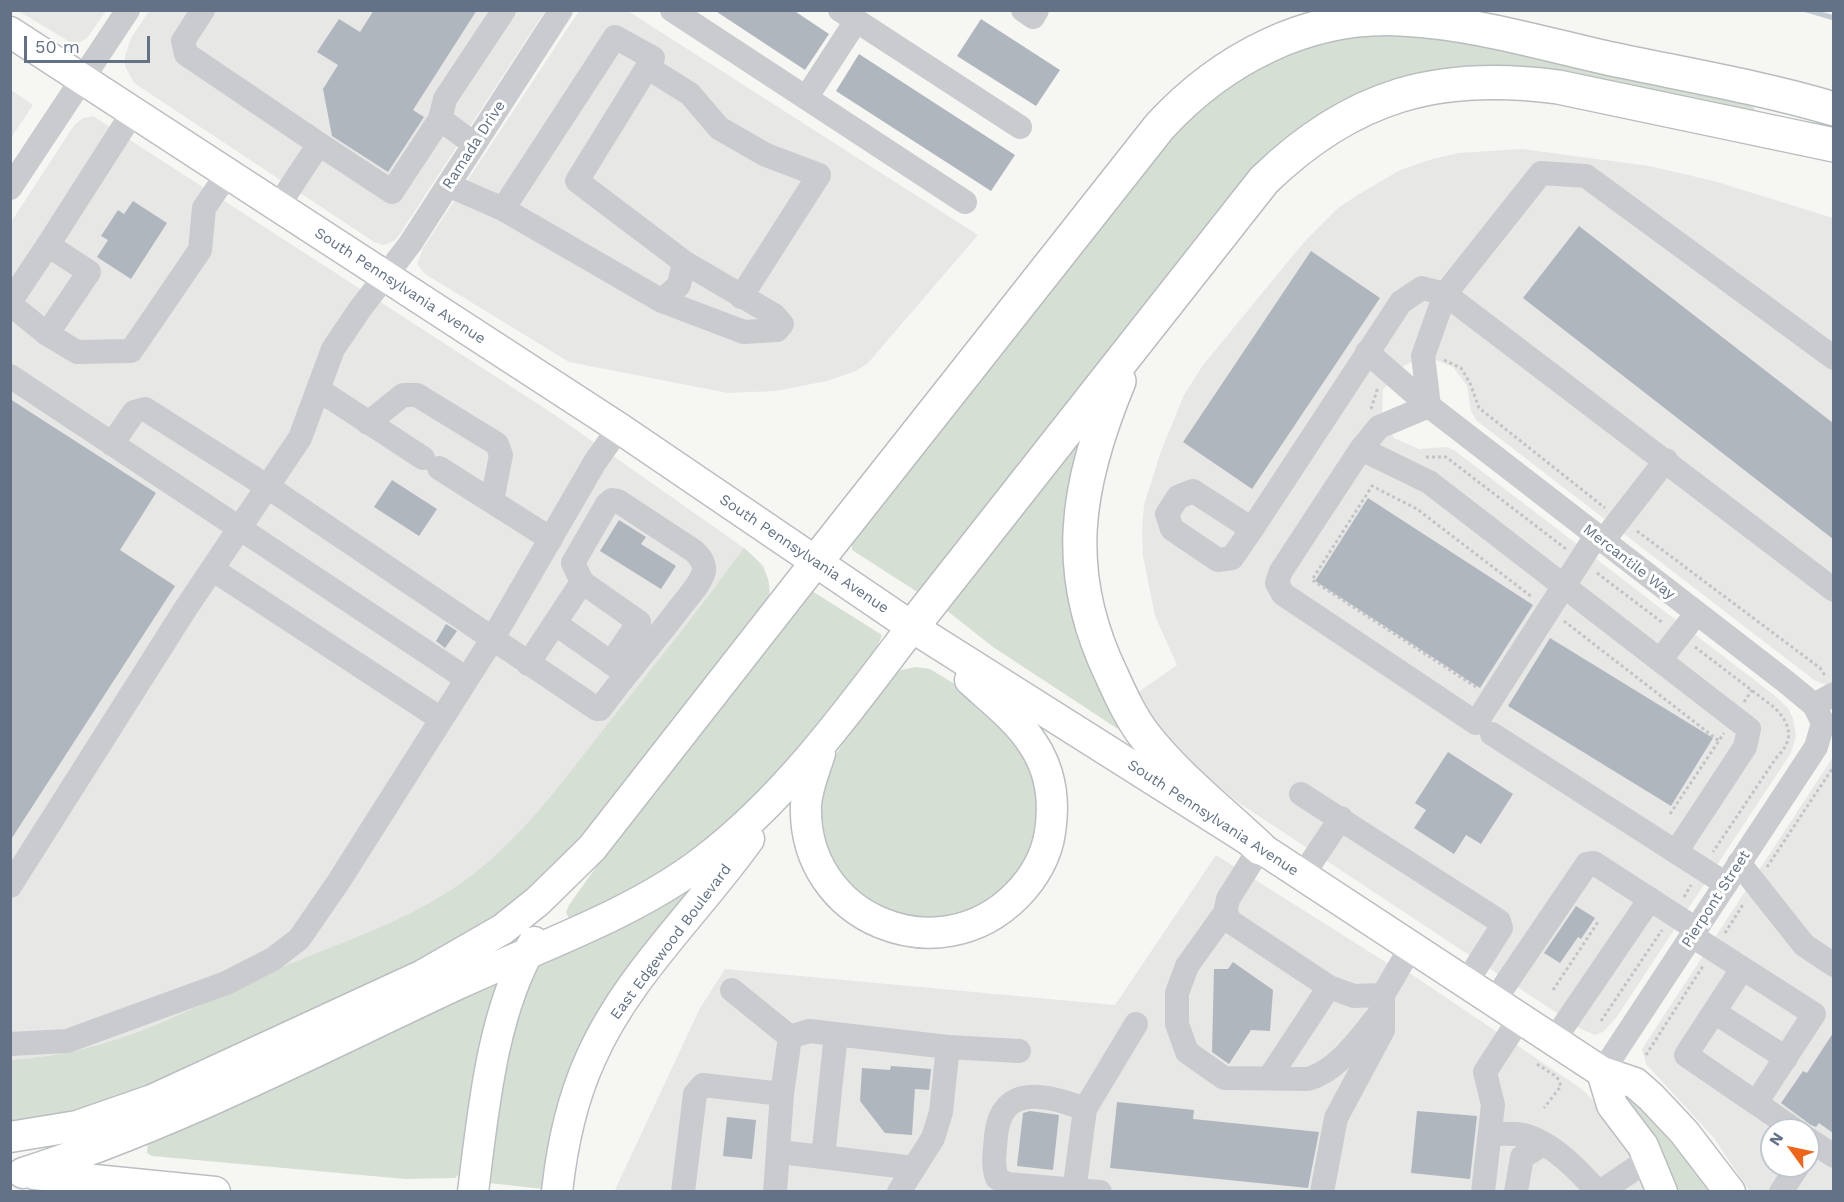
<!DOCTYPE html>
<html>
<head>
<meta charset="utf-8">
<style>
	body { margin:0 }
	#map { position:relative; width:1844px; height:1202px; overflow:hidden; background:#f6f7f3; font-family:"Work Sans",sans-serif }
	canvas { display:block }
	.frame { position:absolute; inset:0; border:12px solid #637286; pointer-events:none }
	.north { position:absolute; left:1760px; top:1118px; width:60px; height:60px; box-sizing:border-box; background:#fff; border:2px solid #c1c7cf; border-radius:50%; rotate:303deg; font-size:16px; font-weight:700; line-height:24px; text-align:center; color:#637286 }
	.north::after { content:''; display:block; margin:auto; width:21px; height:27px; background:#ef651a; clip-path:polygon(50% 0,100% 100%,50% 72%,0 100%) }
	.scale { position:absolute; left:24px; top:36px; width:126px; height:27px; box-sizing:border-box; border:3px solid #637286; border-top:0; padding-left:8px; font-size:18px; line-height:21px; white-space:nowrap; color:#637286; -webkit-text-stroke:4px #fff; paint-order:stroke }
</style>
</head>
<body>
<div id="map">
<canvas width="1844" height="1202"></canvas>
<div class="frame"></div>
<div class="north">N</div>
<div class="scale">50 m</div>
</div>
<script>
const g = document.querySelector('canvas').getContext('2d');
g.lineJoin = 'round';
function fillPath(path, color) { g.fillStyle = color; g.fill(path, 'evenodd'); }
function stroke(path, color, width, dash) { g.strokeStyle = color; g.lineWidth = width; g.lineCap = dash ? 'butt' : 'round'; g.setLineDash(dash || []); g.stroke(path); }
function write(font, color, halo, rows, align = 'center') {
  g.font = font + ' "Work Sans",sans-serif'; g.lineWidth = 6; g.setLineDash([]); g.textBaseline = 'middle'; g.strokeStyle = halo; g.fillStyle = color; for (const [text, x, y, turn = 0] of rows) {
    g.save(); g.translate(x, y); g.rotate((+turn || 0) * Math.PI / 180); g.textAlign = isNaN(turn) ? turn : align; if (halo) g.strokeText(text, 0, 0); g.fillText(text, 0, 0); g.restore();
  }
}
fillPath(new Path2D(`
	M 18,11 L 106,11 L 87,38 L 75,45 Z
	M 149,11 L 545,11 L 400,234 L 394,241 L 384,245 L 374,242 L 134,83 L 125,66 L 125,56 L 131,38 Z
	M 579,11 L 628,11 L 978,235 L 868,363 L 856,371 L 827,381 L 776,391 L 728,393 L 569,362 L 425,274 L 417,264 L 423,248 Z
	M 11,90 L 33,105 L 11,138 Z
	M 93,116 L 555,415 L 744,548 L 764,566 L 770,590 L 769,597 L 572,850 L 11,1125 L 11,222 L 75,124 L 83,118 Z
	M 1522,149 L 1649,166 L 1714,181 L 1833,218 L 1833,688 L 1814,680 L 1477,421 L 1471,411 L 1467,386 L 1453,367 L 1436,360 L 1414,361 L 1400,368 L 1383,390 L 1382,415 L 1394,438 L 1419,449 L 1446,447 L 1454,450 L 1774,695 L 1788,708 L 1793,719 L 1796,736 L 1791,753 L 1616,1018 L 1603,1032 L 1595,1035 L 1581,1029 L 1239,803 L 1176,751 L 1134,695 L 1177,665 L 1155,616 L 1143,556 L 1142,530 L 1144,505 L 1161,451 L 1184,395 L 1203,365 L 1305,241 L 1338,208 L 1356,196 L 1400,170 L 1429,160 L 1458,153 Z
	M 1833,757 L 1833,1191 L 1750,1192 L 1714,1138 L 1646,1064 L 1642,1049 ZM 1772,1130 L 1808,1130 L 1808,1166 L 1772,1166 Z
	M 1216,855 L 1403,973 L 1411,974 L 1582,1089 L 1612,1120 L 1651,1192 L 614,1192 L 700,1008 L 725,969 L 1115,1005 Z`), '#e7e8e6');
fillPath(new Path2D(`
	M 1350,35 L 1439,35 L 1751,105 L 1755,109 L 1754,112 L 1537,71 L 1342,106 L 919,593 L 852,550 L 852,541 L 1161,145 L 1221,88 L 1286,53 Z
	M 1081,437 L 1075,484 L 1124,733 L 993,647 L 946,610 Z
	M 744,548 C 763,564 775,579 767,605 L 572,850 L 516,904 L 450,949 L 197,1066 L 94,1109 L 11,1125 L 11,1060 C 116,1053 181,1013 273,971 C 333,945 396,926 451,890 C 517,847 562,782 610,721 C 656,664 701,607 744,548 Z
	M 812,591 L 882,635 L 875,653 L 863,670 L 771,782 L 681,864 L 572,919 L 568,917 L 566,912 L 569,905 L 624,828 Z
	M 916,667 L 930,669 L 953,683 L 983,706 L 1017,738 L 1040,791 L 1035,845 L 1010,887 L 961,916 L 907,918 L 867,900 L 840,874 L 829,856 L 818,817 L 827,770 L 844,741 L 882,686 L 901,670 Z
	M 700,878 L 626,982 L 543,1189 L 489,1183 L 486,1172 L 511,1032 L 537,963 Z
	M 501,976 L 473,1079 L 461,1172 L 455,1178 L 405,1179 L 152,1156 L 147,1153 L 148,1140 Z
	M 1629,1091 L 1717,1191 L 1673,1191 L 1621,1094 Z`), '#d6dfd3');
stroke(new Path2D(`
	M 1807,10 L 1834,18`), '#c4ccd3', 5);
fillPath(new Path2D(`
	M 374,10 L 477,10 L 413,110 L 424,117 L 388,172 L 332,136 L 323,89 L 338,65 L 317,52 L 339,19 L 360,32 Z
	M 714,10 L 793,10 L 829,34 L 805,70 Z
	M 981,19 L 1060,70 L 1036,106 L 957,56 Z
	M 859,54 L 1015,155 L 991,191 L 836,91 Z
	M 133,201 L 167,223 L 131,279 L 97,257 L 108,240 L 101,236 L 118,210 L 124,214 Z
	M 1579,226 L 1833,423 L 1833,539 L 1523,298 Z
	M 1311,251 L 1380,298 L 1252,489 L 1183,442 Z
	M 10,399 L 156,493 L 120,550 L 175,586 L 10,841 Z
	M 392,480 L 437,509 L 419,536 L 374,507 Z
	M 1368,498 L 1533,605 L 1480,688 L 1315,581 Z
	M 619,520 L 646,537 L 641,544 L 676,566 L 661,589 L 600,551 Z
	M 446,624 L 457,631 L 445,648 L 436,641 Z
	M 1550,638 L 1713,738 L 1671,806 L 1508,706 Z
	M 1448,752 L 1513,794 L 1481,844 L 1466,835 L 1454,854 L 1414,828 L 1426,810 L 1415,803 Z
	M 1576,906 L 1595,918 L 1581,939 L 1578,937 L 1560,963 L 1544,953 Z
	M 1233,962 L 1273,990 L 1270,1031 L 1251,1030 L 1229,1064 L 1212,1052 L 1214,969 L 1228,969 Z
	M 1833,1033 L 1833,1133 L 1819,1123 L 1816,1127 L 1811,1125 L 1781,1103 L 1803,1071 L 1807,1073 Z
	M 891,1066 L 931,1069 L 929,1090 L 915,1089 L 912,1135 L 885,1133 L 860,1101 L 862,1068 L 890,1070 Z
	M 1117,1102 L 1194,1110 L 1193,1119 L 1319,1132 L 1308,1188 L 1110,1168 Z
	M 1030,1111 L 1059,1115 L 1053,1170 L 1017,1166 L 1023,1113 Z
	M 1417,1111 L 1477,1116 L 1470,1179 L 1411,1173 Z
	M 727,1117 L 756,1120 L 752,1159 L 723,1156 Z`), '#b0b6bd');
const major = new Path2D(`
	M 10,32 L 619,428 L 912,627 L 1241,835 L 1602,1072 L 1635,1083 L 1651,1097 L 1684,1132 L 1730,1192
	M 820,753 C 815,770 807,787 806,805 C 802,919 939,975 1017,895 C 1034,878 1047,855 1050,832 C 1055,800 1051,771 1033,744 C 1017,719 992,700 970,680
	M 1602,1072 L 1612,1105 L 1643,1146 L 1662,1192
	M 10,1137 L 77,1126 L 152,1100 L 423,975 L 503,929 L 538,901 L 592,848 L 815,563
	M 23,1173 C 174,1125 316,1050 460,983 C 538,947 634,914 703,861 C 786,798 850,709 912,627
	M 34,1174 L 215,1192
	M 473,1192 C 483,1113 492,1010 534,942
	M 557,1192 C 562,1146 571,1102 590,1060 C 626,977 697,912 749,839`);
const highway = new Path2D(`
	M 1119,381 C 1076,485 1061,571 1112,676 C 1121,696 1131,718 1145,736 C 1177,777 1222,812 1260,848
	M 815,563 L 1160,126 C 1222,59 1307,14 1401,19 C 1470,22 1540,43 1607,58 C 1682,74 1760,87 1834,109
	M 912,627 L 1264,180 C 1352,95 1438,71 1558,87 L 1834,145`);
stroke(major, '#bbbec2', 33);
stroke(highway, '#babdc0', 36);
stroke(new Path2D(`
	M 1444,360 L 1461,368 L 1470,383 L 1479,408 L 1605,508
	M 1371,409 L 1378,387
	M 1426,457 L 1446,457 L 1566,549
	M 1637,531 L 1820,668 L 1826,677
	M 1597,573 L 1663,623
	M 1564,621 L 1719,741
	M 1695,647 L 1775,708 C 1792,726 1794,740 1776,758 L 1713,852
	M 1476,687 L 1312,580 L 1372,486 L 1417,509 L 1532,597
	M 1744,702 L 1752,690
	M 1670,814 L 1724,733
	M 1767,867 L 1834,766
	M 1684,897 L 1691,885
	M 1725,933 L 1744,903
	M 1553,990 L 1598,922
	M 1601,1021 L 1662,930
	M 1646,1055 L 1703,966
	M 1537,1064 L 1557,1077 L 1561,1086 L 1544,1108`), '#c2c3c5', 3, [3, 3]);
stroke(new Path2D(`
	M 203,10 L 183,41 L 186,54 L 319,144 L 278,206
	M 672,10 L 965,202
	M 840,10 L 1020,127
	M 1023,10 L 1033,17 L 1037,10
	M 647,67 L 690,94 L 719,128 L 766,155 L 819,175 L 741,297
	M 806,98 L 856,21
	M 319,144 L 392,192 L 440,119
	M 474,144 L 440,119 L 445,99 L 504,10
	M 448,185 L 503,209 L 662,301 L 679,285 L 684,262 L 577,181 L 653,58 L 615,37 L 503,209
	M 10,188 L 128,10
	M 662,301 L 744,332 L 777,330 L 782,324 L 774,315 L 684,262
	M 10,302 L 48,245
	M 10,304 L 47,334 L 89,272 L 48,245 L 133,112
	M 47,334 L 77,352 L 131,351 L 200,250 L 204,208 L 228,173
	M 1367,352 L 1429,406 L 1785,681 L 1814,705 L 1823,723
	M 10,376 L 467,679
	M 319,390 L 423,458
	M 1429,406 L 1379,427 L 1361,449 L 1281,571 L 1277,583 L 1283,594 L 1476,723 L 1596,536
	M 1429,406 L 1423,356 L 1445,294 L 1541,173 L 1586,176 L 1834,358
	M 368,423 L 403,395 L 417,395 L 497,444 L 501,455 L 492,501
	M 112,444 L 134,412 L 145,409 L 268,487 L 597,709 L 600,709 C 626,673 655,641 681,606 C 689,596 701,583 704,571 C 705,562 699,556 694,551 L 618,501 L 612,500 L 607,504 L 573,563 L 582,582 L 639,622 L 611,663
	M 1361,449 L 1429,482 L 1749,729 L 1745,747 L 1676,852
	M 439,468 L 551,539
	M 1252,529 L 1193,491 L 1178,497 L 1167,514 L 1172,529 L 1218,560 L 1232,558 L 1252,529 L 1401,302 L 1422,288 L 1445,294 L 1834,590
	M 1603,541 L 1666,460
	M 212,569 L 441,719
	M 556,624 L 624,672
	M 1661,659 L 1696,614
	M 528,664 L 582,582
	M 1814,705 L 1834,694
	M 1492,734 L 1726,884
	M 1301,794 L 1499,921 L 1501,928 L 1466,983
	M 1260,848 L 1228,899 L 1225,913 L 1187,966 L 1177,993 L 1177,1024 L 1187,1052 L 1224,1078 L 1308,1079 C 1340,1070 1362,1034 1383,1010
	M 1739,863 L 1804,945 L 1834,965
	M 1302,876 L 1341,818
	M 10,886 L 184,611 L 300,438 L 333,349 L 360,309 L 410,244 L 561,10
	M 1225,913 L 1231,922 L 1329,987 L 1354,996 L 1383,995
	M 1692,936 L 1814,1014 L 1756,1103 L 1795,1130
	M 1742,969 L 1686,1055 L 1756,1103
	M 732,990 L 790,1037 L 782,1094 L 775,1192
	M 1494,1001 L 1587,864 L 1594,863 L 1696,929
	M 1714,1012 L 1786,1058
	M 790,1037 L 809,1031 L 948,1047
	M 1554,1040 L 1650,899
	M 10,1044 L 67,1041 L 226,983 L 273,959 L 299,939 L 339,881 L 493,638 L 595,462 L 619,428
	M 1602,1072 L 1816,747 L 1823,723
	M 1269,1078 L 1329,987
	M 1085,1109 C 1048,1095 1001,1082 996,1136 C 995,1151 992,1164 997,1178 L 1007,1184 L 1100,1192
	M 1490,1134 C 1500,1134 1513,1133 1523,1135 C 1552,1142 1579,1171 1598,1192
	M 1808,1139 L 1834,1156
	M 779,1152 L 823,1157 L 836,1034
	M 823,1157 L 914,1168
	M 683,1192 L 695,1094 L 703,1085 L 782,1094
	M 899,1192 L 933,1138 L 941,1112 L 948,1047 L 1019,1051
	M 1074,1192 L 1085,1109 L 1136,1024
	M 1322,1192 L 1336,1118 L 1383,1030 L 1383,995 L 1411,947
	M 1483,1192 L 1493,1105 L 1485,1072 L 1520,1018
	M 1516,1192 L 1522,1157 L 1544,1144
	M 1600,1192 L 1649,1159
	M 1781,1192 L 1798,1166`), '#c9cbcf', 24);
stroke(major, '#fff', 30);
stroke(highway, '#fff', 33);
write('15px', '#637286', '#fff', [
	["Ramada Drive",474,145,-57],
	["South Pennsylvania Avenue",400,286,33],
	["South Pennsylvania Avenue",804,554,34],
	["Mercantile Way",1629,562,38],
	["South Pennsylvania Avenue",1213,818,33],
	["Pierpont Street",1716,899,-57],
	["East Edgewood Boulevard",671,942,-53]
]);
</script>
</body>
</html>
